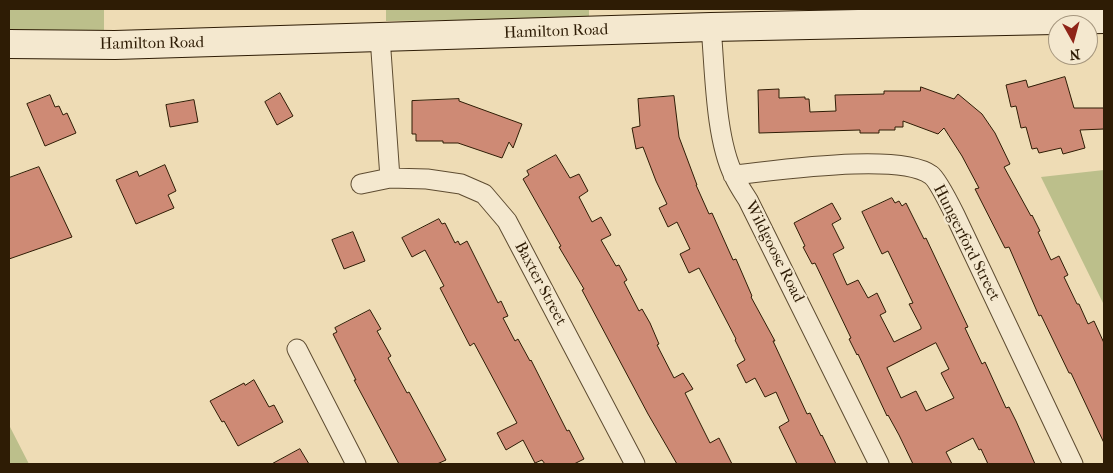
<!DOCTYPE html>
<html>
<head>
<meta charset="utf-8">
<style>
	body { margin:0 }
	#map { position:relative; width:1113px; height:473px; overflow:hidden; background:#eedcb5; font-family:"IM FELL French Canon",serif }
	canvas { display:block }
	.frame { position:absolute; inset:0; border:10px solid #2e1c05; pointer-events:none }
	.north { position:absolute; left:1048px; top:15px; width:50px; height:50px; box-sizing:border-box; background:#f4e8cf; border:1px solid #a5967e; border-radius:50%; rotate:173deg; font-size:14px; font-weight:700; line-height:20px; text-align:center; color:#2e1c05 }
	.north::after { content:''; display:block; margin:auto; width:18px; height:22px; background:#8f2418; clip-path:polygon(50% 0,100% 100%,50% 72%,0 100%) }
</style>
</head>
<body>
<div id="map">
<canvas width="1113" height="473"></canvas>
<div class="frame"></div>
<div class="north">N</div>
</div>
<script>
const g = document.querySelector('canvas').getContext('2d');
g.lineJoin = 'round';
function fillPath(path, color) { g.fillStyle = color; g.fill(path, 'evenodd'); }
function stroke(path, color, width, dash) { g.strokeStyle = color; g.lineWidth = width; g.lineCap = dash ? 'butt' : 'round'; g.setLineDash(dash || []); g.stroke(path); }
function write(font, color, halo, rows, align = 'center') {
  g.font = font + ' "IM FELL French Canon",serif'; g.lineWidth = 4.5; g.setLineDash([]); g.textBaseline = 'middle'; g.strokeStyle = halo; g.fillStyle = color; for (const [text, x, y, turn = 0] of rows) {
    g.save(); g.translate(x, y); g.rotate((+turn || 0) * Math.PI / 180); g.textAlign = isNaN(turn) ? turn : align; if (halo) g.strokeText(text, 0, 0); g.fillText(text, 0, 0); g.restore();
  }
}
fillPath(new Path2D(`
	M 9,9 L 104,9 L 104,32 L 9,30 Z
	M 386,9 L 589,9 L 589,18 L 386,21 Z
	M 1104,170 L 1104,305 L 1041,177 Z
	M 9,425 L 29,464 L 9,464 Z`), '#bcbf8b');
const building = new Path2D(`
	M 1065,77 L 1074,108 L 1104,108 L 1104,129 L 1080,130 L 1085,148 L 1063,154 L 1061,148 L 1039,153 L 1037,148 L 1032,149 L 1026,127 L 1021,128 L 1016,106 L 1011,107 L 1006,85 L 1026,80 L 1028,87 Z
	M 921,87 L 954,99 L 958,94 L 982,114 L 995,133 L 1010,164 L 1004,167 L 1031,216 L 1032,215 L 1040,231 L 1038,232 L 1051,260 L 1059,256 L 1068,275 L 1064,277 L 1077,304 L 1079,304 L 1088,324 L 1094,321 L 1104,343 L 1104,443 L 1071,373 L 1069,373 L 1041,315 L 1039,316 L 1009,247 L 1005,248 L 975,189 L 979,188 L 962,156 L 944,128 L 938,134 L 903,121 L 903,127 L 895,127 L 895,130 L 879,130 L 879,133 L 860,133 L 860,130 L 759,133 L 758,90 L 779,89 L 779,98 L 805,97 L 805,99 L 809,99 L 810,112 L 836,111 L 835,95 L 884,94 L 884,91 L 920,91 Z
	M 280,93 L 293,116 L 277,125 L 265,102 Z
	M 50,95 L 55,107 L 59,106 L 63,115 L 67,113 L 76,133 L 45,146 L 27,104 Z
	M 674,96 L 679,137 L 697,185 L 696,185 L 709,214 L 712,213 L 733,260 L 736,259 L 752,296 L 751,297 L 775,341 L 773,341 L 807,414 L 810,413 L 821,436 L 822,435 L 836,464 L 797,464 L 779,427 L 789,421 L 776,392 L 765,397 L 755,378 L 746,383 L 737,365 L 745,360 L 735,340 L 736,339 L 699,268 L 689,273 L 680,254 L 690,249 L 677,222 L 668,227 L 659,208 L 667,204 L 656,181 L 643,147 L 636,149 L 632,128 L 640,126 L 638,99 Z
	M 459,99 L 459,101 L 522,124 L 513,148 L 509,142 L 502,158 L 458,143 L 443,143 L 443,141 L 416,141 L 416,134 L 412,134 L 412,101 Z
	M 194,100 L 198,122 L 170,127 L 166,105 Z
	M 556,155 L 570,178 L 579,174 L 588,191 L 579,197 L 592,222 L 601,217 L 611,235 L 601,240 L 616,266 L 619,265 L 627,280 L 624,282 L 639,311 L 642,309 L 650,323 L 659,344 L 657,345 L 674,378 L 683,373 L 693,389 L 685,393 L 710,443 L 719,438 L 732,464 L 677,464 L 648,414 L 582,290 L 584,289 L 559,247 L 561,246 L 523,179 L 529,175 L 527,171 Z
	M 165,165 L 176,191 L 168,195 L 174,208 L 136,224 L 116,180 L 137,171 L 139,176 Z
	M 39,167 L 72,237 L 9,259 L 9,178 Z
	M 892,198 L 895,203 L 899,201 L 902,206 L 906,203 L 924,239 L 926,238 L 968,327 L 965,328 L 982,364 L 985,362 L 1006,408 L 1009,407 L 1016,421 L 1035,464 L 988,464 L 981,449 L 979,450 L 973,438 L 946,452 L 952,464 L 913,464 L 899,435 L 888,415 L 887,416 L 858,354 L 857,355 L 849,339 L 851,338 L 815,263 L 812,264 L 803,247 L 805,246 L 794,223 L 832,203 L 841,219 L 832,224 L 844,248 L 833,254 L 847,285 L 858,280 L 868,298 L 877,293 L 886,312 L 880,315 L 894,342 L 921,329 L 921,327 L 909,304 L 913,303 L 888,251 L 882,254 L 862,212 ZM 936,343 L 949,369 L 941,373 L 954,398 L 926,411 L 916,391 L 901,398 L 887,368 Z
	M 439,219 L 442,224 L 445,223 L 455,243 L 458,241 L 460,245 L 467,241 L 498,303 L 501,301 L 508,316 L 503,318 L 515,341 L 518,339 L 530,361 L 531,360 L 567,431 L 569,430 L 584,459 L 574,464 L 545,464 L 542,460 L 535,463 L 523,440 L 506,450 L 497,433 L 517,423 L 474,343 L 470,346 L 440,288 L 444,286 L 425,250 L 412,257 L 402,238 Z
	M 353,232 L 365,261 L 344,269 L 332,240 Z
	M 370,310 L 381,329 L 377,331 L 391,356 L 388,358 L 407,393 L 409,392 L 446,460 L 437,464 L 399,464 L 354,380 L 356,380 L 333,334 L 337,332 L 335,328 Z
	M 254,380 L 269,407 L 274,405 L 283,422 L 238,446 L 224,421 L 222,422 L 210,401 L 244,383 L 245,385 Z
	M 300,449 L 309,464 L 272,464 Z`);
fillPath(building, '#ce8a75');
stroke(building, '#2e1c05', 1);
const street = new Path2D(`
	M 711,27 C 715,70 715,138 734,176 C 738,185 743,192 748,200 L 879,464
	M 380,37 L 390,178
	M 733,175 C 775,171 899,152 931,175 C 937,179 951,207 955,215 L 1073,464
	M 361,184 L 390,178 L 427,179 L 461,184 L 484,194 L 507,221 L 635,464
	M 297,349 L 356,464`);
const secondary = new Path2D(`
	M 9,44 L 115,45 L 711,27 L 1104,19`);
stroke(street, '#5e4c31', 21);
stroke(secondary, '#2e1c05', 30);
stroke(street, '#f4e8cf', 19);
stroke(secondary, '#f4e8cf', 28);
write('16px', '#2e1c05', '#f4e8cf', [
	["Hamilton Road",556,32,-2],
	["Hamilton Road",152,44,-1],
	["Hungerford Street",966,243,63],
	["Wildgoose Road",774,252,63],
	["Baxter Street",540,284,62]
]);
</script>
</body>
</html>
